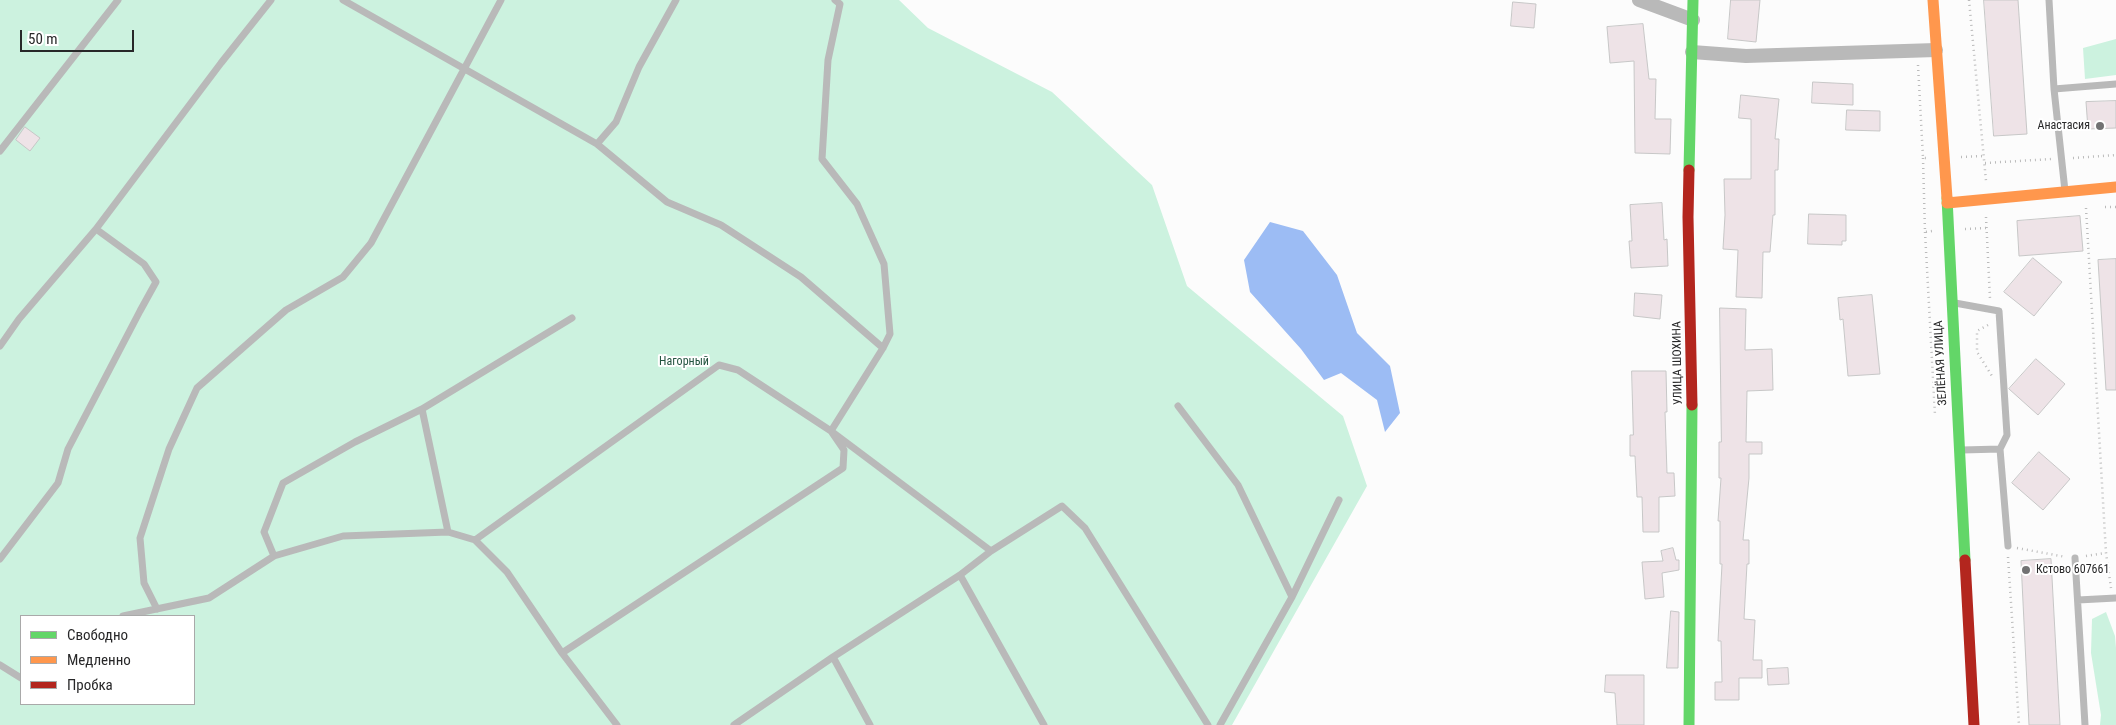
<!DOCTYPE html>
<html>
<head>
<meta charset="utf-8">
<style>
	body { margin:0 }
	#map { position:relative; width:2116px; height:725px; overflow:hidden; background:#fcfcfc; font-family:"Roboto Condensed",sans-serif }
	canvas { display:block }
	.legend { position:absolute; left:20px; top:615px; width:175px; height:90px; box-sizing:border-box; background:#fff; border:1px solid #a9a9a9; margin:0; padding:6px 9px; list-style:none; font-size:15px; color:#282829 }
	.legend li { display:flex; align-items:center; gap:10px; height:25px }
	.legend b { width:25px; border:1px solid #a9a9a9 }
	.scale { position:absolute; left:20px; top:30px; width:114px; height:22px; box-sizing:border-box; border:2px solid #282829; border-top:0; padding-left:6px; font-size:15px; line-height:18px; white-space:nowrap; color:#282829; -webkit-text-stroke:4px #fff; paint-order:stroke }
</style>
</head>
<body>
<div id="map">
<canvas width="2116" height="725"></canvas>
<ul class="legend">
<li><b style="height:6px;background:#63d668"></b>Свободно</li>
<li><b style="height:6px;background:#ff974d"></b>Медленно</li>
<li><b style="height:6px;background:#b3261e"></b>Пробка</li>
</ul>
<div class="scale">50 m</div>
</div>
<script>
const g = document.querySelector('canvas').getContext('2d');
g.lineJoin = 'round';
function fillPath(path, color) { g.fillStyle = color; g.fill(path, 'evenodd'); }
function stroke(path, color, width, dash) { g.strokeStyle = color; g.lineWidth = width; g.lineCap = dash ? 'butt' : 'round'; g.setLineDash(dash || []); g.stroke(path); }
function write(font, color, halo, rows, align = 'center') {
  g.font = font + ' "Roboto Condensed",sans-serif'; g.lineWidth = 4; g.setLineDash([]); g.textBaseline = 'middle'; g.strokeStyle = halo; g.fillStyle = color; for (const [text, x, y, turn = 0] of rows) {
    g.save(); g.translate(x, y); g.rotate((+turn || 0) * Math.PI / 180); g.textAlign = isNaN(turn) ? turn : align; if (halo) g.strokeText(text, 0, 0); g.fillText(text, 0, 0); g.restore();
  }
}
fillPath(new Path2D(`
	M 0,0 L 899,0 L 928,28 L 1052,92 L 1152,185 L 1187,286 L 1343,416 L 1367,486 L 1232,725 L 0,725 ZM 21,616 L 194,616 L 194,704 L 21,704 Z
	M 2116,39 L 2116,75 L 2085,79 L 2083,48 Z
	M 2106,612 L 2115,636 L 2116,648 L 2116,725 L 2100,725 L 2101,715 L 2091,653 L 2092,619 Z`), '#ccf2df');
fillPath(new Path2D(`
	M 1270,222 L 1303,231 L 1337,275 L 1357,333 L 1390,366 L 1400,413 L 1385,432 L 1377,400 L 1341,373 L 1324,380 L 1301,349 L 1250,292 L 1244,260 Z`), '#9cbcf4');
const building = new Path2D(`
	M 1731,0 L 1760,0 L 1756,42 L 1728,39 Z
	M 1984,0 L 2018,0 L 2027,134 L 1994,136 Z
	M 1513,2 L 1536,4 L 1534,28 L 1511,26 Z
	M 1643,24 L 1649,79 L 1656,79 L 1655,119 L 1671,119 L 1670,154 L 1635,153 L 1634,61 L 1610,63 L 1607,27 Z
	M 1813,82 L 1853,84 L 1853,105 L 1812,103 Z
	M 1741,95 L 1779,99 L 1775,139 L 1779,139 L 1778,170 L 1775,170 L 1775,215 L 1773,215 L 1770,252 L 1763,252 L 1762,298 L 1736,297 L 1738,250 L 1723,249 L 1725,215 L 1724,179 L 1751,179 L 1751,119 L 1739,118 Z
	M 2116,101 L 2116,128 L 2088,129 L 2086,102 Z
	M 1847,110 L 1880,111 L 1880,131 L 1846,130 Z
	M 25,127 L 40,138 L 30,151 L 16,140 Z
	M 1662,203 L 1664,240 L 1667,239 L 1668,266 L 1631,268 L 1629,241 L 1632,241 L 1630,205 Z
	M 1809,214 L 1846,215 L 1846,241 L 1842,241 L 1842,245 L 1808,244 Z
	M 2080,216 L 2083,251 L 2019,256 L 2017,221 Z
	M 2033,258 L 2062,282 L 2034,316 L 2004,292 Z
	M 2116,259 L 2116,390 L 2106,390 L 2098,260 Z
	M 1635,293 L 1662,295 L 1660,319 L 1634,316 Z
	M 1872,295 L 1880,374 L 1848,376 L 1843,319 L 1840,320 L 1838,298 Z
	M 1720,308 L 1746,309 L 1745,350 L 1772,349 L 1773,390 L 1747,391 L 1746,442 L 1762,442 L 1762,454 L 1749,454 L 1749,478 L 1743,540 L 1749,540 L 1749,564 L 1747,564 L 1744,619 L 1755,620 L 1753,660 L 1762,660 L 1762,678 L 1739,678 L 1739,700 L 1715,700 L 1715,682 L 1722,682 L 1721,641 L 1718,641 L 1722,564 L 1720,564 L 1720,521 L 1718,521 L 1721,478 L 1719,478 L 1719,442 L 1721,442 Z
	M 2036,359 L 2065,384 L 2038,415 L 2009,389 Z
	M 1632,371 L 1666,371 L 1667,412 L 1665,412 L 1667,473 L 1674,473 L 1675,496 L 1659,497 L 1659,532 L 1643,532 L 1642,497 L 1637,497 L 1635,456 L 1630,456 L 1630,435 L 1633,435 Z
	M 2039,452 L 2070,479 L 2043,510 L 2012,483 Z
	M 1673,548 L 1676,560 L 1679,560 L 1679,570 L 1662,573 L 1664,597 L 1645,599 L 1642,562 L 1663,561 L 1661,551 Z
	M 2051,559 L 2060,725 L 2029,725 L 2021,561 Z
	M 1671,611 L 1679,612 L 1678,668 L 1667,668 Z
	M 1788,668 L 1789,684 L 1768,685 L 1767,669 Z
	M 1606,675 L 1644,675 L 1644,725 L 1617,725 L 1615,693 L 1605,692 Z`);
fillPath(building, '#eee3e7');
stroke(building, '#c7c7c7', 1);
stroke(new Path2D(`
	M 1969,0 L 1986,181
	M 1918,65 L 1923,158 L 1928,158
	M 1961,157 L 1984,156
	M 1923,158 L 1925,232 L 1932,231
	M 2073,158 L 2116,155
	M 1985,163 L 2052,159
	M 2105,207 L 2116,207
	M 2086,208 L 2106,553 L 2111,588
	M 1986,217 L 1990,299
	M 1965,229 L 1986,228
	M 1925,232 L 1935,415
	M 1988,325 L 1977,331 L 1977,352 L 1992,376
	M 2017,548 L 2066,557
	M 2086,556 L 2105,553
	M 2008,557 L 2019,725`), '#bbb', 2.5, [1, 4]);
stroke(new Path2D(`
	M 343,0 L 597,144 L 667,202 L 721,225 L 801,277 L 883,348
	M 2049,0 L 2054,89 L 2065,191
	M 2054,89 L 2116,84
	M 597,144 L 616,122 L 639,67 L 676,0
	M 0,151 L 118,0
	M 1955,303 L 1999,311 L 2007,435 L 2000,449 L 2008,546
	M 0,346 L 19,319 L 96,229
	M 1178,406 L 1238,485 L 1292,597
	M 1962,450 L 2000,449
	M 448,532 L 422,409 L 572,318
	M 475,540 L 719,365 L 738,370 L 831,431 L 991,551
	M 274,556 L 264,532 L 283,483 L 355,442 L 422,409
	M 2075,558 L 2085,725
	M 0,559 L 58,483 L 68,449 L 140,311 L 156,282 L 144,264 L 96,229 L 221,63 L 271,0
	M 960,575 L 1044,725
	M 2078,600 L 2116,598
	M 157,609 L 144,583 L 140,538 L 169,449 L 197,388 L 286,310 L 343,277 L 371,243 L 501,0
	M 123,616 L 209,598 L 274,556 L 343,536 L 448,532 L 475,540 L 507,572 L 562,653 L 617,725
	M 562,653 L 843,468 L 844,450 L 831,431 L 883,348 L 890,334 L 884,264 L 857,204 L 822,159 L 828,60 L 840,4 L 835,0
	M 833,657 L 870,725
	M 0,665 L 21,678
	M 734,725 L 833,657 L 960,575 L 991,551 L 1062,506 L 1085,528 L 1208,725
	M 1220,725 L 1292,597 L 1339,500`), '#b9b9b9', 7);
stroke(new Path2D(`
	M 1639,0 L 1693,20
	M 1692,52 L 1746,56 L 1936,50`), '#b9b9b9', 14);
stroke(new Path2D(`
	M 1689,170 L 1693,0
	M 1947,198 L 1965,560
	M 1689,725 L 1692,405`), '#63d668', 11);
stroke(new Path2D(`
	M 1933,0 L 1947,198
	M 1947,203 L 2116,187`), '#ff974d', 11);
stroke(new Path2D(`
	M 1689,170 L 1688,217 L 1692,405
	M 1965,560 L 1974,725`), '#b3261e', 11);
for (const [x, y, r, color] of [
	[2100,126,5,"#727273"],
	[2026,570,5,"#727273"]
]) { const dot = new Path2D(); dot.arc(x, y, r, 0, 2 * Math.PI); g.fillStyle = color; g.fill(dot); stroke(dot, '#fff', 2); }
write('12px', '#282829', '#fff', [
	["Анастасия",2090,126],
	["Кстово 607661",2036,570,"left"]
], 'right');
write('12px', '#245440', '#fff', [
	["Нагорный",684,362]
]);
write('12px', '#282829', '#fff', [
	["УЛИЦА ШОХИНА",1678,363,-91],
	["ЗЕЛЁНАЯ УЛИЦА",1941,363,-93]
]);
</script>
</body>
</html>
